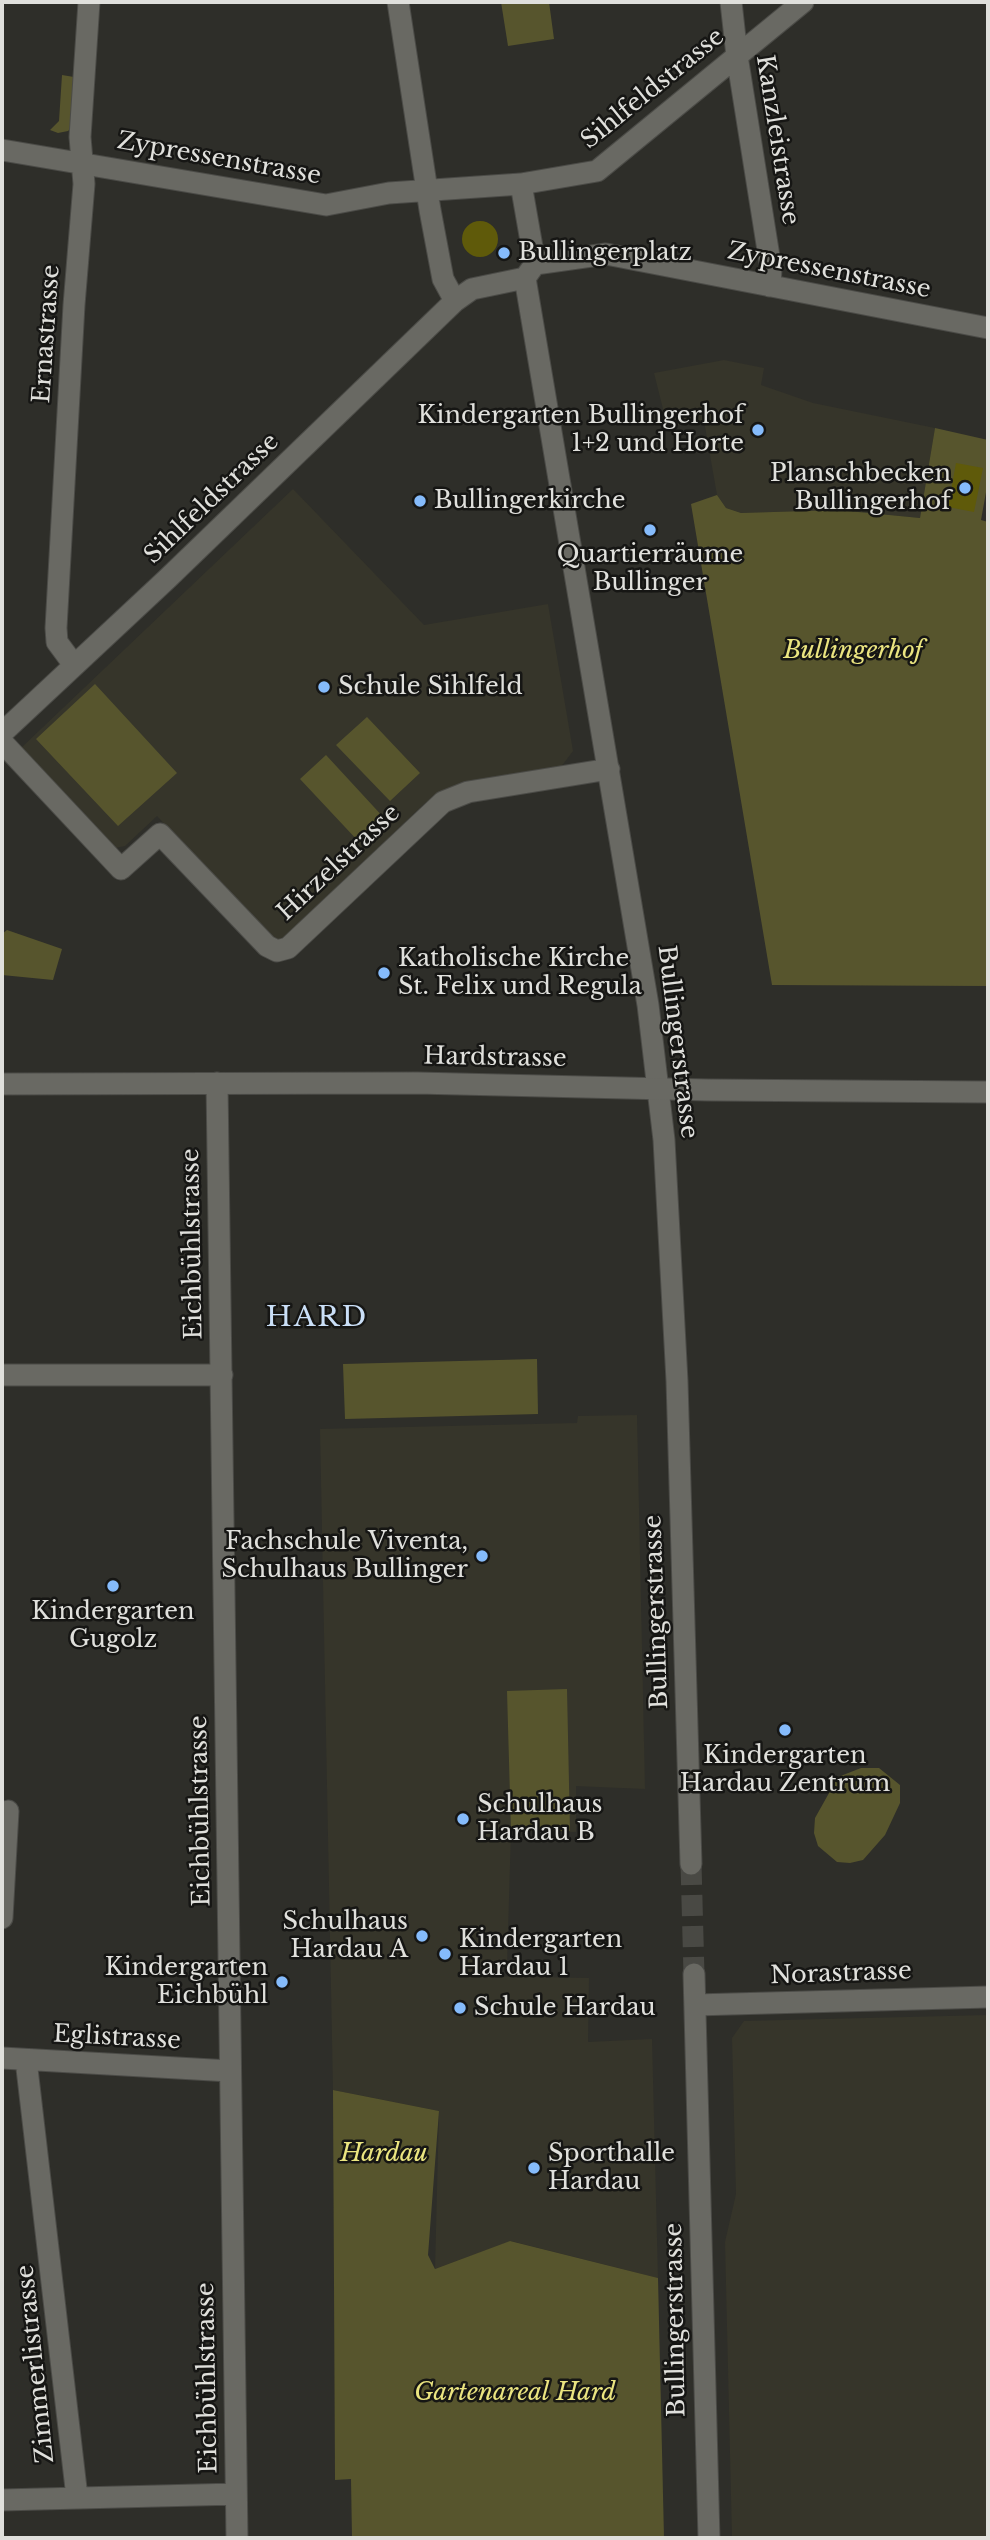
<!DOCTYPE html>
<html>
<head>
<meta charset="utf-8">
<style>
	body { margin:0 }
	#map { position:relative; width:990px; height:2540px; overflow:hidden; background:#2e2e29; font-family:"Libre Baskerville",serif }
	canvas { display:block }
	.frame { position:absolute; inset:0; border:4px solid #e0e0dc; pointer-events:none }
</style>
</head>
<body>
<div id="map">
<canvas width="990" height="2540"></canvas>
<div class="frame"></div>
</div>
<script>
const g = document.querySelector('canvas').getContext('2d');
g.lineJoin = 'round';
function fillPath(path, color) { g.fillStyle = color; g.fill(path, 'evenodd'); }
function stroke(path, color, width, dash) { g.strokeStyle = color; g.lineWidth = width; g.lineCap = dash ? 'butt' : 'round'; g.setLineDash(dash || []); g.stroke(path); }
function write(font, color, halo, rows, align = 'center') {
  g.font = font + ' "Libre Baskerville",serif'; g.lineWidth = 5; g.setLineDash([]); g.textBaseline = 'middle'; g.strokeStyle = halo; g.fillStyle = color; for (const [text, x, y, turn = 0] of rows) {
    g.save(); g.translate(x, y); g.rotate((+turn || 0) * Math.PI / 180); g.textAlign = isNaN(turn) ? turn : align; if (halo) g.strokeText(text, 0, 0); g.fillText(text, 0, 0); g.restore();
  }
}
fillPath(new Path2D(`
	M 724,360 L 764,368 L 761,385 L 813,403 L 935,428 L 920,518 L 838,510 L 741,513 L 726,508 L 717,495 L 704,421 L 677,425 L 666,421 L 654,373 Z
	M 293,489 L 424,625 L 548,604 L 573,751 L 561,767 L 466,783 L 444,790 L 424,804 L 285,937 L 278,940 L 272,937 L 157,816 L 125,846 L 115,848 L 20,749 Z
	M 637,1415 L 645,1789 L 576,1786 L 576,1832 L 511,1831 L 507,1966 L 477,1966 L 476,1976 L 589,1978 L 588,2042 L 652,2039 L 658,2278 L 511,2241 L 435,2269 L 439,2111 L 333,2090 L 320,1429 L 577,1423 L 578,1416 Z
	M 988,2015 L 988,2538 L 732,2538 L 725,2242 L 736,2194 L 732,2038 L 744,2021 Z`), '#36352a');
fillPath(new Path2D(`
	M 501,2 L 549,2 L 554,39 L 508,46 Z
	M 62,75 L 74,77 L 71,128 L 68,131 L 58,133 L 50,130 L 59,121 Z
	M 935,428 L 988,440 L 988,481 L 981,520 L 988,522 L 988,986 L 772,985 L 691,504 L 717,495 L 726,508 L 741,513 L 838,510 L 920,518 Z
	M 95,684 L 177,773 L 118,826 L 36,739 Z
	M 367,717 L 420,773 L 390,801 L 336,745 Z
	M 326,755 L 385,819 L 359,842 L 300,779 Z
	M 7,930 L 62,949 L 53,980 L 2,975 L 2,934 Z
	M 537,1359 L 538,1414 L 345,1419 L 343,1364 Z
	M 567,1689 L 570,1831 L 511,1831 L 507,1691 Z
	M 861,1768 L 879,1768 L 900,1785 L 900,1803 L 885,1835 L 863,1860 L 850,1863 L 837,1862 L 818,1846 L 814,1833 L 815,1818 L 838,1777 Z
	M 333,2090 L 439,2111 L 428,2255 L 435,2269 L 510,2241 L 658,2278 L 664,2538 L 352,2538 L 351,2479 L 335,2480 Z`), '#57552d');
fillPath(new Path2D(`
	M462 239a18 18 0 1 1 36 0a18 18 0 1 1-36 0Z
	M 956,463 L 983,468 L 974,512 L 948,507 Z`), '#5f5a0a');
stroke(new Path2D(`
	M 691,1864 L 694,1974`), '#494944', 21, [21, 10]);
const street = new Path2D(`
	M 398,2 L 430,210 L 443,279 L 455,301
	M 731,2 L 737,56 L 771,269 L 770,286
	M 2,150 L 326,205 L 389,193 L 521,184 L 535,264 L 525,278 L 472,289 L 455,301 L 167,579 L 2,733
	M 521,184 L 597,171 L 803,2
	M 535,264 L 606,254 L 988,328
	M 525,278 L 648,1005 L 664,1140 L 677,1381 L 691,1864
	M 74,665 L 57,642 L 56,628 L 74,305 L 84,184 L 80,137 L 89,2
	M 2,742 L 121,869 L 160,834 L 267,946 L 277,951 L 288,948 L 443,802 L 468,792 L 609,769
	M 217,1083 L 237,2538
	M 2,1375 L 222,1375
	M 2,1918 L 8,1811
	M 694,1974 L 709,2538
	M 695,2005 L 988,1997
	M 2,2058 L 230,2071
	M 26,2060 L 77,2497
	M 2,2500 L 236,2494`);
const secondary = new Path2D(`
	M 2,1084 L 417,1083 L 708,1090 L 988,1092`);
stroke(street, '#4b4b47', 23);
stroke(secondary, '#4b4b47', 23);
stroke(street, '#696963', 21);
stroke(secondary, '#696963', 21);
for (const [x, y, r, color] of [
	[504,253,7,"#85bbfb"],
	[758,430,7,"#85bbfb"],
	[965,488,7,"#85bbfb"],
	[420,501,7,"#85bbfb"],
	[650,530,7,"#85bbfb"],
	[324,687,7,"#85bbfb"],
	[384,973,7,"#85bbfb"],
	[482,1556,7,"#85bbfb"],
	[113,1586,7,"#85bbfb"],
	[785,1730,7,"#85bbfb"],
	[463,1819,7,"#85bbfb"],
	[422,1936,7,"#85bbfb"],
	[445,1954,7,"#85bbfb"],
	[282,1982,7,"#85bbfb"],
	[460,2008,7,"#85bbfb"],
	[534,2168,7,"#85bbfb"]
]) { const dot = new Path2D(); dot.arc(x, y, r, 0, 2 * Math.PI); g.fillStyle = color; g.fill(dot); stroke(dot, '#161614', 2.5); }
write('24px', '#e0e0dc', '#161614', [
	["Sihlfeldstrasse",653,89,-39],
	["Kanzleistrasse",777,140,81],
	["Zypressenstrasse",219,159,10],
	["Zypressenstrasse",829,271,11],
	["Ernastrasse",47,334,-86],
	["Sihlfeldstrasse",212,499,-44],
	["Hirzelstrasse",339,863,-43],
	["Bullingerstrasse",677,1042,83],
	["Hardstrasse",495,1058,1],
	["Eichbühlstrasse",193,1244,-91],
	["Bullingerstrasse",657,1612,-92],
	["Eichbühlstrasse",201,1811,-91],
	["Norastrasse",841,1974,-2],
	["Eglistrasse",117,2038,3],
	["Bullingerstrasse",676,2320,-91],
	["Zimmerlistrasse",36,2364,-96],
	["Eichbühlstrasse",208,2378,-91]
]);
write('24px', '#e0e0dc', '#161614', [
	["Bullingerplatz",518,253],
	["Kindergarten Bullingerhof",744,416,"right"],
	["1+2 und Horte",744,444,"right"],
	["Planschbecken",951,474,"right"],
	["Bullingerhof",951,502,"right"],
	["Bullingerkirche",434,501],
	["Quartierräume",650,555,"center"],
	["Bullinger",650,583,"center"],
	["Schule Sihlfeld",338,687],
	["Katholische Kirche",398,959],
	["St. Felix und Regula",398,987],
	["Fachschule Viventa,",468,1542,"right"],
	["Schulhaus Bullinger",468,1570,"right"],
	["Kindergarten",113,1612,"center"],
	["Gugolz",113,1640,"center"],
	["Kindergarten",785,1756,"center"],
	["Hardau Zentrum",785,1784,"center"],
	["Schulhaus",477,1805],
	["Hardau B",477,1833],
	["Schulhaus",408,1922,"right"],
	["Hardau A",408,1950,"right"],
	["Kindergarten",459,1940],
	["Hardau 1",459,1968],
	["Kindergarten",268,1968,"right"],
	["Eichbühl",268,1996,"right"],
	["Schule Hardau",474,2008],
	["Sporthalle",548,2154],
	["Hardau",548,2182]
], 'left');
write('italic 24px', '#ebe580', '#161614', [
	["Bullingerhof",853,651],
	["Hardau",384,2154],
	["Gartenareal Hard",515,2393]
]);
g.letterSpacing = '2px';
write('28px', '#cadff7', '#161614', [
	["HARD",317,1318]
]);
g.letterSpacing = '0px';
</script>
</body>
</html>
